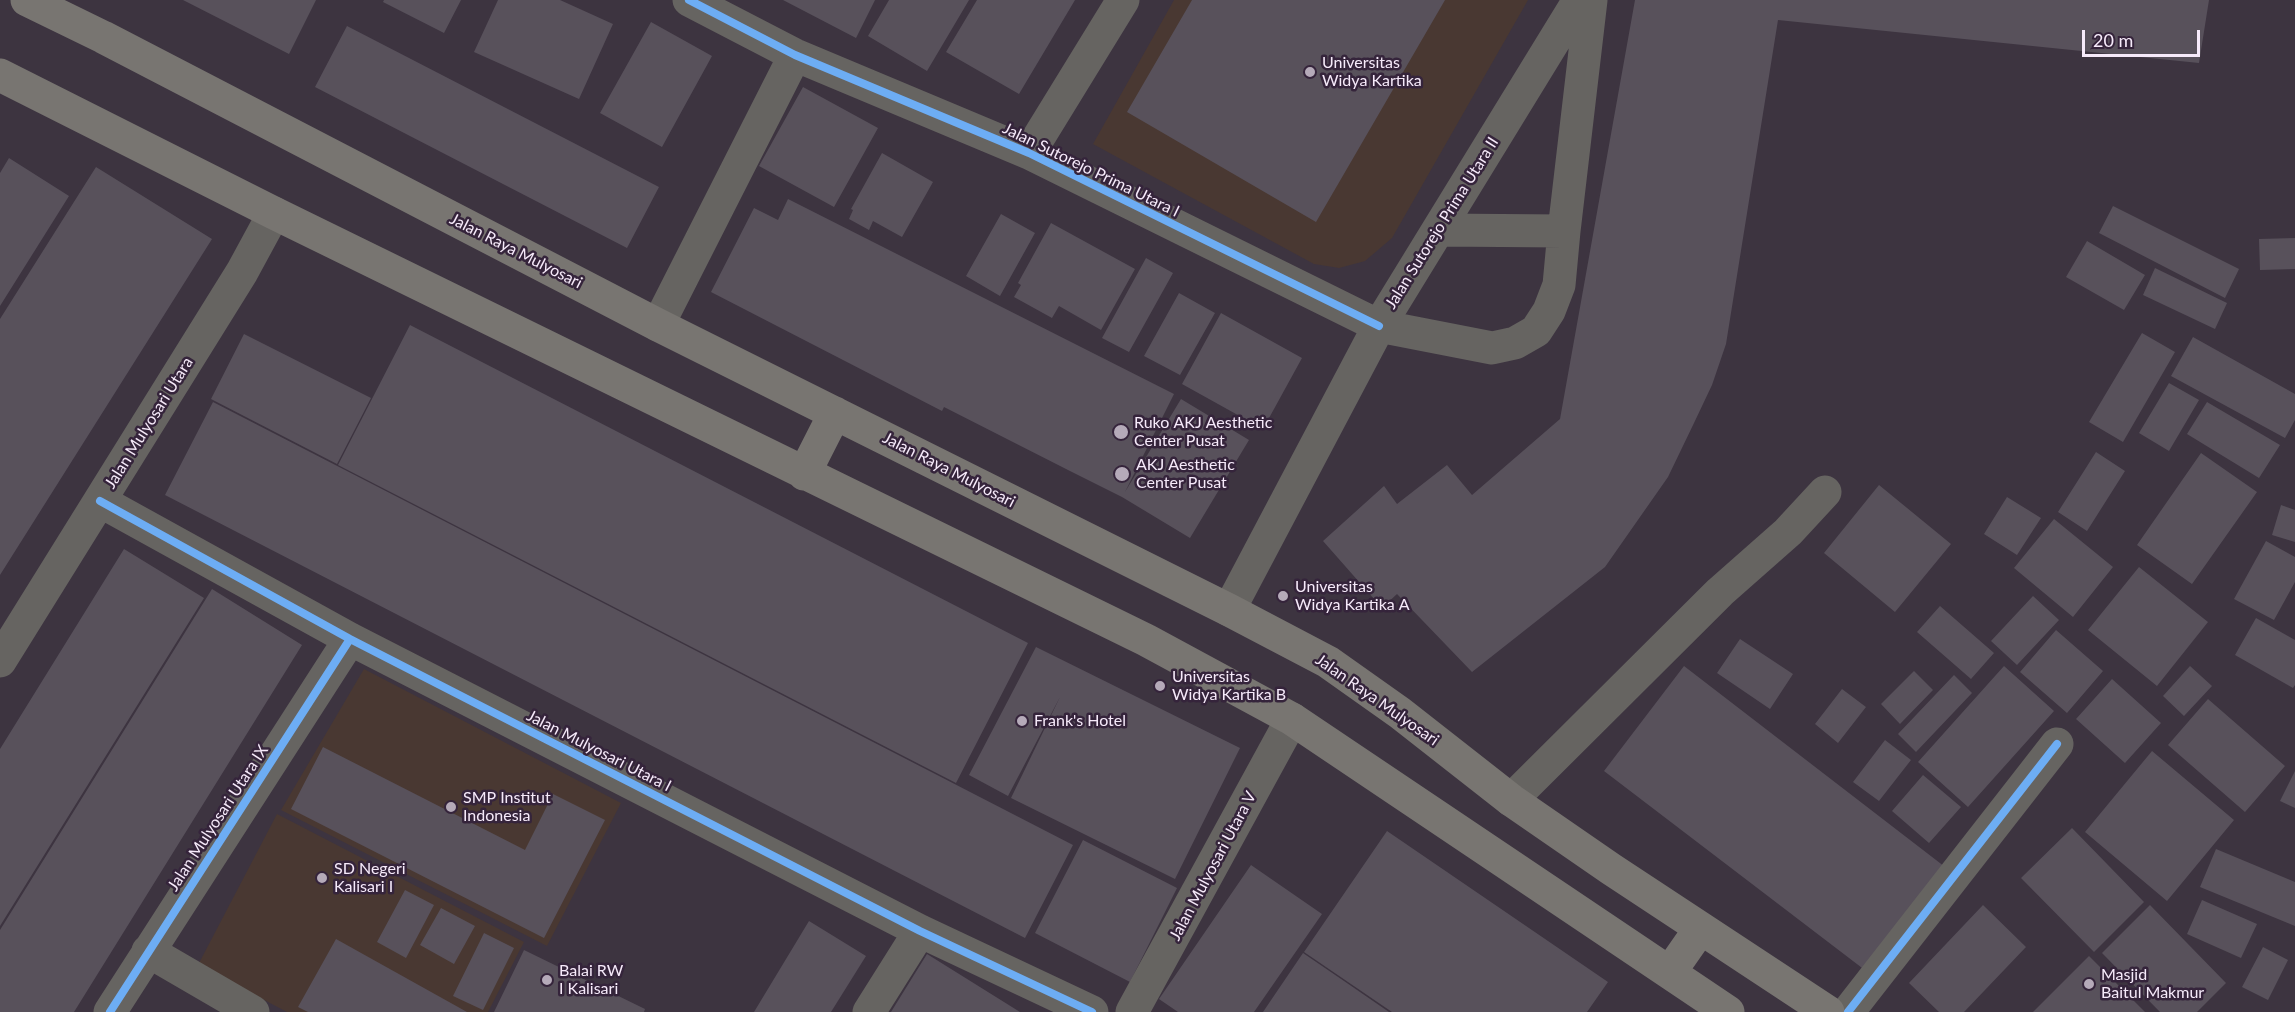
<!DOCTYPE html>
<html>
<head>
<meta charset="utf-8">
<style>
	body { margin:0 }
	#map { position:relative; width:2295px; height:1012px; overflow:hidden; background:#3d3440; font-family:Lato,sans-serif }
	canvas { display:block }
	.scale { position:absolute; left:2082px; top:30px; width:118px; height:27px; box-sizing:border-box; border:3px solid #f6eafa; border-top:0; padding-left:8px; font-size:18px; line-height:21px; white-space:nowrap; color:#f6eafa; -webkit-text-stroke:4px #35243b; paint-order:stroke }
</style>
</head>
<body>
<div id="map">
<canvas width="2295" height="1012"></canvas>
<div class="scale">20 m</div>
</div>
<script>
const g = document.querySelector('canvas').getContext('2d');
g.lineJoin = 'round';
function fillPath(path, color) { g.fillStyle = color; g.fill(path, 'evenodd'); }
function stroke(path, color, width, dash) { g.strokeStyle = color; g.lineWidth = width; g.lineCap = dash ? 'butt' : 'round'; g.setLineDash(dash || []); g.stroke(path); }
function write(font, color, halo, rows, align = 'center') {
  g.font = font + ' Lato,sans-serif'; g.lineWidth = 5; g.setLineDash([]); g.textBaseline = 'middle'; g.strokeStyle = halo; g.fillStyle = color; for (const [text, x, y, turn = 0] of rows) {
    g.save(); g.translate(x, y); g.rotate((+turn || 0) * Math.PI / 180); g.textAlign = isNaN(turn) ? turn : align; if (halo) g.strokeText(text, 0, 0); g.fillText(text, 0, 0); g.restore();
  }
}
fillPath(new Path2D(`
	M 1174,0 L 1528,0 L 1392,238 L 1365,261 L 1339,268 L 1314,264 L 1093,144 Z
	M 364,669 L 621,803 L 547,946 L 281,810 Z
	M 277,814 L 524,942 L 488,1012 L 287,1012 L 198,965 Z`), '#493832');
fillPath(new Path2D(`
	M 183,0 L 316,0 L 289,54 Z
	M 384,0 L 461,0 L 444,33 L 383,2 Z
	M 498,0 L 560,0 L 613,24 L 579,99 L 474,52 Z
	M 783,0 L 875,0 L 856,38 Z
	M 889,0 L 969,0 L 927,71 L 868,36 Z
	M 977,0 L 1075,0 L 1019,94 L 946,52 Z
	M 1192,0 L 1445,0 L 1316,222 L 1127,112 Z
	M 1635,0 L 2209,0 L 2199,63 L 1778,20 L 1726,344 L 1712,385 L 1694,423 L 1668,477 L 1605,567 L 1472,672 L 1397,594 L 1382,608 L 1323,541 L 1384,486 L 1397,504 L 1447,465 L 1472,495 L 1560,419 Z
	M 651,22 L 712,56 L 662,147 L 600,113 Z
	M 347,26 L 659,187 L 627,248 L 315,87 Z
	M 803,87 L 878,128 L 834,207 L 759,166 Z
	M 882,153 L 933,182 L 902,237 L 873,221 L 869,230 L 849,219 L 853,210 L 851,209 Z
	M 9,158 L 69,196 L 0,306 L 0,173 Z
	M 96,167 L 212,239 L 0,575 L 0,319 Z
	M 788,199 L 1174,394 L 1125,492 L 1181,399 L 1249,440 L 1190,538 L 1122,497 L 1068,470 L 944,407 L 942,411 L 711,292 L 754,208 L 778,220 Z
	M 2113,206 L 2239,269 L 2225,298 L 2099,233 Z
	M 1001,214 L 1035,233 L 1000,296 L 966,276 Z
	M 1051,223 L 1135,269 L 1101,330 L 1059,306 L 1052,318 L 1014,297 L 1021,285 L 1018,283 Z
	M 2295,238 L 2295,269 L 2260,270 L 2259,239 Z
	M 2087,241 L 2145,275 L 2124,310 L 2066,277 Z
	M 1146,258 L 1173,273 L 1129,352 L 1102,338 Z
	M 2155,268 L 2227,303 L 2215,329 L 2143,295 Z
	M 1179,293 L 1215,313 L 1180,375 L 1144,356 Z
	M 1221,313 L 1302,358 L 1263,429 L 1182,384 Z
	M 410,325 L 1028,643 L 956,783 L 338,465 Z
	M 2142,333 L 2175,352 L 2123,442 L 2089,422 Z
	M 244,334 L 371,398 L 337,464 L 211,399 Z
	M 2193,337 L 2295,394 L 2295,420 L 2285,438 L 2171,376 Z
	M 2169,383 L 2199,400 L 2169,451 L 2139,433 Z
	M 213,402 L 1073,845 L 1025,938 L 165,495 Z
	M 2207,402 L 2280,445 L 2259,478 L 2187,434 Z
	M 2096,452 L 2125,471 L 2087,531 L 2058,512 Z
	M 2201,453 L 2257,492 L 2192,584 L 2137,545 Z
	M 1879,485 L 1951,544 L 1895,612 L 1824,553 Z
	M 2007,497 L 2041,518 L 2017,555 L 1984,534 Z
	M 2281,505 L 2295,510 L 2295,542 L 2272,535 Z
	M 2054,519 L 2113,567 L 2073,617 L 2014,568 Z
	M 2266,541 L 2295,557 L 2295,582 L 2274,620 L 2234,599 Z
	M 124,549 L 204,598 L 0,926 L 0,749 Z
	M 2139,567 L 2208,622 L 2157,686 L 2088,630 Z
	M 212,589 L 302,645 L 74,1012 L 0,1012 L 0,930 Z
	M 2033,596 L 2059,620 L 2017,665 L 1991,641 Z
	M 1940,606 L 1994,653 L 1971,679 L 1917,632 Z
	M 2256,618 L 2295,640 L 2295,685 L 2293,688 L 2235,655 Z
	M 2056,630 L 2103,671 L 2067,713 L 2020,672 Z
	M 1740,639 L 1793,674 L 1770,709 L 1717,673 Z
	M 1036,647 L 1240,748 L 1175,879 L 1011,798 L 1060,697 L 1008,796 L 969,775 Z
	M 1684,666 L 1949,870 L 1870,974 L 1604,771 Z
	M 2004,666 L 2054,711 L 1968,807 L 1918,762 Z
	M 2190,666 L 2212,686 L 2184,716 L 2163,696 Z
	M 1914,671 L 1933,690 L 1900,724 L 1881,704 Z
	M 1954,675 L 1972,693 L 1916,752 L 1898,734 Z
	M 2112,679 L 2161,723 L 2125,763 L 2076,719 Z
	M 1842,689 L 1866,707 L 1838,743 L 1815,724 Z
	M 2208,699 L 2285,766 L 2245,812 L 2168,745 Z
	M 1885,740 L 1911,760 L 1879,801 L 1853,782 Z
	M 323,747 L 525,850 L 553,794 L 605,820 L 544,938 L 291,809 Z
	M 2152,751 L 2234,820 L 2167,901 L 2085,832 Z
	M 2295,771 L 2295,808 L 2280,801 Z
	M 1923,775 L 1961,807 L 1929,843 L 1892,811 Z
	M 2072,828 L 2144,902 L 2094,952 L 2021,878 Z
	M 1387,831 L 1608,982 L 1587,1012 L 1392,1012 L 1304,952 Z
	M 1083,840 L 1177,888 L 1130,982 L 1035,933 Z
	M 2216,849 L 2295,882 L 2295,926 L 2200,887 Z
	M 1251,865 L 1322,914 L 1254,1012 L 1178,1012 L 1159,999 Z
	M 405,890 L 434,905 L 406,958 L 377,942 Z
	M 2202,900 L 2257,924 L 2241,958 L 2187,934 Z
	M 1983,905 L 2026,947 L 1964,1012 L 1939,1012 L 1909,983 Z
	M 2150,905 L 2226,983 L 2197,1012 L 2160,1012 L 2102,953 Z
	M 441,908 L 475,926 L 454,964 L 420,945 Z
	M 809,921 L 866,956 L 831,1012 L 754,1012 Z
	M 484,933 L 514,948 L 483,1010 L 453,996 Z
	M 336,939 L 467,1012 L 308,1012 L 298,1007 Z
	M 2263,947 L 2288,960 L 2268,1000 L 2242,987 Z
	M 524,950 L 645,1009 L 644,1012 L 494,1012 Z
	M 1303,953 L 1344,981 L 1389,1012 L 1263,1012 Z
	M 927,954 L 1004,1002 L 1020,1012 L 891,1012 Z
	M 2089,956 L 2145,1012 L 2033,1012 Z`), '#58515b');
stroke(new Path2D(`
	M 689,0 L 795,55 L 1029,153 L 1379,326 L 1492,348 L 1515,343 L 1536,331 L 1549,311 L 1559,285 L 1564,231
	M 1029,153 L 1123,0
	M 1438,230 L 1564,231 L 1591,0
	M 658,325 L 795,55
	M 100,501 L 350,639 L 920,931 L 1092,1012
	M 1229,610 L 1379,326 L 1579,0
	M 0,661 L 242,272 L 274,213
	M 1511,800 L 1720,592 L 1788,532 L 1825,492
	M 148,951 L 253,1012
	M 110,1012 L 350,639
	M 869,1012 L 920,931
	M 1132,1012 L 1292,719
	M 1848,1012 L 2057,744`), '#666461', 33);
stroke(new Path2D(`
	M 27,0 L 103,37 L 658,325 L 1229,610 L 1328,662 L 1400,713 L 1511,800 L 1611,869 L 1828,1012
	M 0,75 L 274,213 L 1146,640 L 1292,719 L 1728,1012
	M 804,474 L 835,413
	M 1670,972 L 1700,929`), '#787571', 33);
stroke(new Path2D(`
	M 689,0 L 795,55 L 1029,153 L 1379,326
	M 100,501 L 350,639 L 920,931 L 1092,1012
	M 110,1012 L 350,639
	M 1848,1012 L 2057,744`), '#6dadf4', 8);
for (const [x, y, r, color] of [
	[1310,72,6,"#b5aab9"],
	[1121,432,8,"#b5aab9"],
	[1122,474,8,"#b5aab9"],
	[1283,596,6,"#b5aab9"],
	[1160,686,6,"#b5aab9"],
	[1022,721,6,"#b5aab9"],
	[451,807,6,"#b5aab9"],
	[322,878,6,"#b5aab9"],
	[547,980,6,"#b5aab9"],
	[2089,984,6,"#b5aab9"]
]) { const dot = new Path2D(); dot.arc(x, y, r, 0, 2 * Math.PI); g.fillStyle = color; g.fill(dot); stroke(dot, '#35243b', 2); }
write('16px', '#f6eafa', '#35243b', [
	["Universitas",1322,63],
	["Widya Kartika",1322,81],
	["Ruko AKJ Aesthetic",1134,423],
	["Center Pusat",1134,441],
	["AKJ Aesthetic",1136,465],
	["Center Pusat",1136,483],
	["Universitas",1295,587],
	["Widya Kartika A",1295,605],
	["Universitas",1172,677],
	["Widya Kartika B",1172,695],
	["Frank's Hotel",1034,721],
	["SMP Institut",463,798],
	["Indonesia",463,816],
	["SD Negeri",334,869],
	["Kalisari I",334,887],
	["Balai RW",559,971],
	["I Kalisari",559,989],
	["Masjid",2101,975],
	["Baitul Makmur",2101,993]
], 'left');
write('16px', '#f6eafa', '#35243b', [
	["Jalan Sutorejo Prima Utara I",1091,170,26],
	["Jalan Sutorejo Prima Utara II",1442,223,-58],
	["Jalan Raya Mulyosari",516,251,27],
	["Jalan Mulyosari Utara",149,423,-58],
	["Jalan Raya Mulyosari",949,470,27],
	["Jalan Raya Mulyosari",1377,700,35],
	["Jalan Mulyosari Utara I",599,751,27],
	["Jalan Mulyosari Utara IX",218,818,-57],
	["Jalan Mulyosari Utara V",1213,866,-62]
]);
</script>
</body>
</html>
